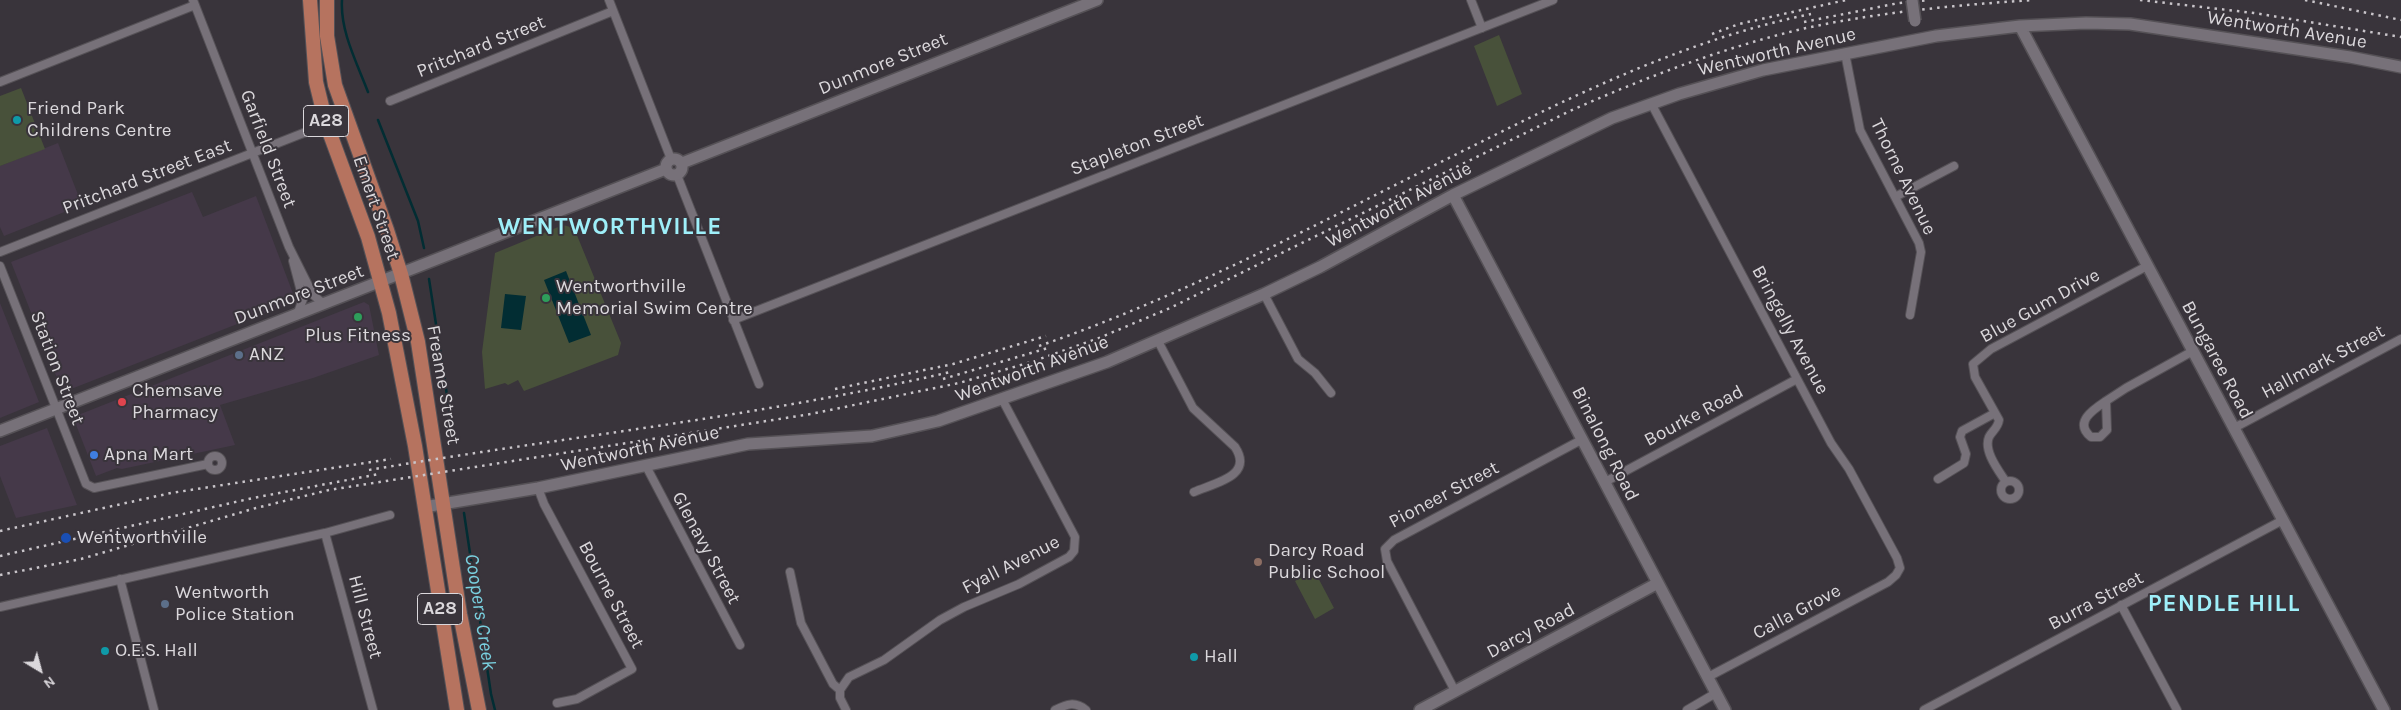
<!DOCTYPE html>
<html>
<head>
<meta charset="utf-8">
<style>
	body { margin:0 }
	#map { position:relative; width:2401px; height:710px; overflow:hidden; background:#39343b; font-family:Karla,sans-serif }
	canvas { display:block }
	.north { position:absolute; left:15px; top:645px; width:50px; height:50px; -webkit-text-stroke:4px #39343b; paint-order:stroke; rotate:143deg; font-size:14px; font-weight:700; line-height:20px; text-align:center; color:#dbd8dc }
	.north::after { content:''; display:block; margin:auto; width:18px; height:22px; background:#dbd8dc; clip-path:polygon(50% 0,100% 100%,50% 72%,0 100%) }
</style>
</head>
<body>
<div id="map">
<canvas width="2401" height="710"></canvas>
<div class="north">N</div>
</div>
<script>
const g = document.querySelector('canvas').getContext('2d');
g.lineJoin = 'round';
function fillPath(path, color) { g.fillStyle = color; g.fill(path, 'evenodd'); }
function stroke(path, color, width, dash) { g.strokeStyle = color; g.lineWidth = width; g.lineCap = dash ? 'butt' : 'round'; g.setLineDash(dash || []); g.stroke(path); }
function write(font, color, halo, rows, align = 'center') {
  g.font = font + ' Karla,sans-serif'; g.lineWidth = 4; g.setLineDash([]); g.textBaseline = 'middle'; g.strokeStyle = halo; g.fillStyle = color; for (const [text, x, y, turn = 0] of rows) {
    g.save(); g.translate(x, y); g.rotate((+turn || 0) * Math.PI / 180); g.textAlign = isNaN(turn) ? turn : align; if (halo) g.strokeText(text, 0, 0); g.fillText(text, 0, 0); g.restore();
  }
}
fillPath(new Path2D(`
	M 58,143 L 82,205 L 4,236 L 0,227 L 0,166 Z
	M 192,192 L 203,217 L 256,196 L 294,296 L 291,303 L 66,391 L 61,388 L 11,262 Z
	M 364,302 L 369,305 L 379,355 L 313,378 L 220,405 L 235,445 L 122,469 L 117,468 L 96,476 L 73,417 Z
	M 0,303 L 39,402 L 0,418 Z
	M 47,428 L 77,505 L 16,518 L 0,476 L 0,446 Z`), '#453949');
fillPath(new Path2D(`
	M 1499,35 L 1522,94 L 1497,106 L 1474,46 Z
	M 21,88 L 45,149 L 0,166 L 0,96 Z
	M 563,225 L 574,228 L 621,343 L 618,355 L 524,391 L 518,380 L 508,385 L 505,383 L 485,389 L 482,352 L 495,253 Z
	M 1314,570 L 1334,608 L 1315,619 L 1295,581 Z`), '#48513a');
fillPath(new Path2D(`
	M 566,271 L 591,335 L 569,343 L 544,280 Z
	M 505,294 L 526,296 L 521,330 L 501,328 Z`), '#022d33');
stroke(new Path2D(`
	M 342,0 C 340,31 357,63 368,92
	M 378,120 L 418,221 L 424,248
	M 429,279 L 453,434
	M 464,513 L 491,694 L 495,710`), '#022d33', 2.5);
const street = new Path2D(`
	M 193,0 L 289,247 L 313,295 L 324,304
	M 609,0 L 671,159
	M 1471,0 L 1482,28
	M 1845,53 L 1860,130 L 1919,243 L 1921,252 L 1910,315
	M 0,82 L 195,5
	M 390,101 L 613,11
	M 1651,103 L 1831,443 L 1849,469 L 1897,558 L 1900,568 L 1896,575 L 1888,582 L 1708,677
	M 677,175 L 759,384
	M 1895,197 L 1954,166
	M 0,252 L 306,132
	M 293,261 L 303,299 L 297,315
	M 0,266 L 86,484 L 94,488 L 208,464
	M 1264,294 L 1298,359 L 1315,373 L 1331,393
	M 733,320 L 1553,0
	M 1158,341 L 1193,408 L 1235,447 C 1254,476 1215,483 1194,492
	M 2106,401 C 2094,409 2073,422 2091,437 L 2100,437 L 2107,430 L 2106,401 L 2126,388 L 2193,351
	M 2234,428 L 2401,339
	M208 463a7 7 0 1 1 14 0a7 7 0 1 1-14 0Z
	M 646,466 L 740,645
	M 1938,479 L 1964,463 L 1966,454 L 1960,437 L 1962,431 L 1995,413
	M2001 490a9 9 0 1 1 18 0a9 9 0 1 1-18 0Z
	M 1605,482 L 1797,379
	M 2006,482 C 1999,471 1983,451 1989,437 C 1992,431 1998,428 1999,420 L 1975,377 L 1973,364 L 1991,349 L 2147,266
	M 538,488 L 544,504 L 632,669 L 577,699 L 557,703
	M 325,533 L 373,710
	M 790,572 L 801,623 L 833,684 L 840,690
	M 120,579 L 154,710
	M 2121,605 L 2177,710
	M 0,607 L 325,533 L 390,515
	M 1455,691 L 1387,561 L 1385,549 L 1394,540 L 1583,439
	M 846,710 L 840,698 L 840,690 L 849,677 L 884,660 L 940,620 L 964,607 L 1019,584 L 1069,557 L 1074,551 L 1075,537 L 1002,399
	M 1055,710 C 1067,704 1075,701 1086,710
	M 1687,710 L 1716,693
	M 1924,710 L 2283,520`);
const secondary = new Path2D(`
	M 2020,26 L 2384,710
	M666 167a8 8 0 1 1 16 0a8 8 0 1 1-16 0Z
	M 682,163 L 1097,0
	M 1453,195 L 1725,710
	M 0,431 L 666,169
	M 424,507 L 538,488 L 748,444 L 872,436 L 938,421 L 1107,362 L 1264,294 L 1320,267 L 1453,195 L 1612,118 L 1679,94 L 1763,70 L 1936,36 L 2020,26 L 2086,23 L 2130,24 L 2350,57 L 2401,67
	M 1420,710 L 1658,583`);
const highway = new Path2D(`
	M 310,0 L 316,82 L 326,123 L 368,237 L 389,313 L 415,446 L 457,710
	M 327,0 L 327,36 L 335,85 L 387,230 L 401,274 L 418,342 L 460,614 L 479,710`);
stroke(street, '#555156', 10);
stroke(secondary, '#555156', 14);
stroke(highway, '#555156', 16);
stroke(street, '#777179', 8);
stroke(secondary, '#777179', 11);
stroke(highway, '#b6735f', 14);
stroke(new Path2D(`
	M 2140,0 L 2254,13 L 2401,37
	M 2305,0 L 2401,20
	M 1804,22 L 1899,3 L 1929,0
	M 1712,34 L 1739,24 L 1846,0
	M 1039,346 C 1191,294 1333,215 1477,144 C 1584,90 1693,38 1811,14
	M 943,379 L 1048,348
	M 835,389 L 953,364 L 1046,336
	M 369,470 C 563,437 759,417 950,372
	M 0,531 L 171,493 L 391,459
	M 0,556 L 253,498 L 379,474
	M 0,575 L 81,559 L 256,508 L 329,490 L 811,414 L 959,383 L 1031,362 L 1099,338 L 1170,308 L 1570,111 C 1646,77 1725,47 1806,28 C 1880,12 1957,5 2033,0`), '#c9c5ca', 2.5, [2.5, 5]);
const secondaryBridge = new Path2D(`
	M 1912,0 L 1915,21`);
stroke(secondaryBridge, '#555156', 14, []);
stroke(secondaryBridge, '#777179', 11);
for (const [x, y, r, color] of [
	[17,120,5,"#0f9aa8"],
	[546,298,5,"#2e9e5b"],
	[358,317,5,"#2e9e5b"],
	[239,355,5,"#5c6f8a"],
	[122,402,5,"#e0444e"],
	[94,455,5,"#3f7fe0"],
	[66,538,6,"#1a4fb4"],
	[1258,562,5,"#8d6e63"],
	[165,604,5,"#5c6f8a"],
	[105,651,5,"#0f9aa8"],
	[1194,657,5,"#0f9aa8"]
]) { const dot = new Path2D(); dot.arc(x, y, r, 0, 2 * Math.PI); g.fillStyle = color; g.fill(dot); stroke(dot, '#39343b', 2); }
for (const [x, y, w] of [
	[326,121,45],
	[440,609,45]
]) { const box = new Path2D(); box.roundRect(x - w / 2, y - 15.5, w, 31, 4); g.fillStyle = '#39343b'; g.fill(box); stroke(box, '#dbd8dc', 1); }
write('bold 18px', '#dbd8dc', null, [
	["A28",326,121],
	["A28",440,609]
]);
write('19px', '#dbd8dc', '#39343b', [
	["Wentworth Avenue",2287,30,9],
	["Pritchard Street",481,47,-22],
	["Wentworth Avenue",1777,52,-13],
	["Dunmore Street",883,64,-22],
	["Stapleton Street",1137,145,-21],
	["Garfield Street",268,149,69],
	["Pritchard Street East",147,177,-21],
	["Thorne Avenue",1903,177,64],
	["Wentworth Avenue",1399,205,-28],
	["Emert Street",376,208,71],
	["Dunmore Street",299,295,-21],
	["Blue Gum Drive",2040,306,-29],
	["Bringelly Avenue",1790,330,62],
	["Bungaree Road",2217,360,62],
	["Hallmark Street",2323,362,-28],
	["Station Street",57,368,69],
	["Wentworth Avenue",1032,369,-20],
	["Freame Street",443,385,80],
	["Bourke Road",1694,416,-28],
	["Binalong Road",1605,444,63],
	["Wentworth Avenue",640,449,-12],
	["Pioneer Street",1444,495,-28],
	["Glenavy Street",706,548,62],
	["Fyall Avenue",1011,565,-27],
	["Bourne Street",611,595,62],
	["Burra Street",2096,601,-28],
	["Calla Grove",1797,612,-28],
	["Hill Street",365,617,75],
	["Darcy Road",1531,631,-28]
]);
write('19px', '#dbd8dc', '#39343b', [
	["Friend Park",27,109],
	["Childrens Centre",27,131],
	["Wentworthville",556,287],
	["Memorial Swim Centre",556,309],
	["Plus Fitness",358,336,"center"],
	["ANZ",249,355],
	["Chemsave",132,391],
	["Pharmacy",132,413],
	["Apna Mart",104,455],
	["Wentworthville",77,538],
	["Darcy Road",1268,551],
	["Public School",1268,573],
	["Wentworth",175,593],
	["Police Station",175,615],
	["O.E.S. Hall",115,651],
	["Hall",1204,657]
], 'left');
write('italic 20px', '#79d0df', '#39343b', [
	["Coopers Creek",480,612,81]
]);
g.letterSpacing = '1px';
write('bold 24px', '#9eeff9', '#39343b', [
	["WENTWORTHVILLE",610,227],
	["PENDLE HILL",2224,604]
]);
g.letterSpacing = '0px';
</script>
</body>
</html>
